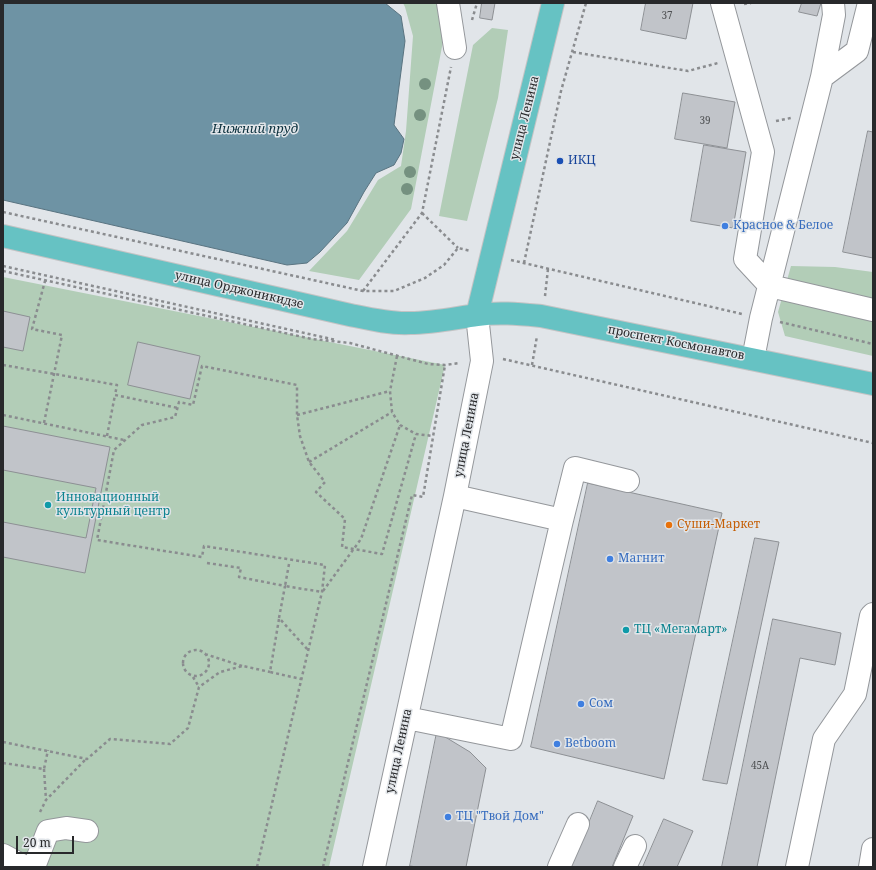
<!DOCTYPE html>
<html>
<head>
<meta charset="utf-8">
<style>
	body { margin:0 }
	#map { position:relative; width:876px; height:870px; overflow:hidden; background:#e1e5e9; font-family:"Noto Serif",serif }
	canvas { display:block }
	.frame { position:absolute; inset:0; border:4px solid #28292b; pointer-events:none }
	.scale { position:absolute; left:16px; top:836px; width:58px; height:18px; box-sizing:border-box; border:2px solid #28292b; border-top:0; padding-left:5px; font-size:12px; line-height:14px; white-space:nowrap; color:#28292b; -webkit-text-stroke:3px #e1e5e9; paint-order:stroke }
</style>
</head>
<body>
<div id="map">
<canvas width="876" height="870"></canvas>
<div class="frame"></div>
<div class="scale">20 m</div>
</div>
<script>
const g = document.querySelector('canvas').getContext('2d');
g.lineJoin = 'round';
function fillPath(path, color) { g.fillStyle = color; g.fill(path, 'evenodd'); }
function stroke(path, color, width, dash) { g.strokeStyle = color; g.lineWidth = width; g.lineCap = dash ? 'butt' : 'round'; g.setLineDash(dash || []); g.stroke(path); }
function write(font, color, halo, rows, align = 'center') {
  g.font = font + ' "Noto Serif",serif'; g.lineWidth = 3; g.setLineDash([]); g.textBaseline = 'middle'; g.strokeStyle = halo; g.fillStyle = color; for (const [text, x, y, turn = 0] of rows) {
    g.save(); g.translate(x, y); g.rotate((+turn || 0) * Math.PI / 180); g.textAlign = isNaN(turn) ? turn : align; if (halo) g.strokeText(text, 0, 0); g.fillText(text, 0, 0); g.restore();
  }
}
fillPath(new Path2D(`
	M 403,3 L 441,3 L 445,31 L 411,209 L 359,280 L 309,271 L 347,231 L 378,180 L 401,166 L 406,131 L 413,36 L 405,7 Z
	M 492,28 L 508,30 L 498,98 L 467,221 L 439,216 L 473,45 Z
	M 791,266 L 835,267 L 873,272 L 873,356 L 785,336 L 778,312 Z
	M 3,277 L 445,365 L 329,867 L 3,867 Z`), '#b2cdb7');
const water = new Path2D(`
	M 3,3 L 385,3 L 401,16 L 405,41 L 394,125 L 404,139 L 401,153 L 394,165 L 376,173 L 364,192 L 347,223 L 320,252 L 307,263 L 287,265 L 3,200 Z`);
fillPath(water, '#6e93a4');
stroke(water, '#597380', 1);
const building = new Path2D(`
	M 482,3 L 495,3 L 492,20 L 480,18 Z
	M 646,3 L 693,3 L 686,39 L 641,30 Z
	M 802,3 L 821,3 L 817,16 L 799,12 Z
	M 683,93 L 735,102 L 727,148 L 675,139 Z
	M 868,131 L 873,132 L 873,258 L 843,252 Z
	M 704,145 L 746,152 L 733,228 L 691,221 Z
	M 3,311 L 30,317 L 23,351 L 3,347 Z
	M 138,342 L 200,356 L 190,399 L 128,385 Z
	M 3,426 L 110,447 L 85,573 L 3,557 Z
	M 3,470 L 96,488 L 86,538 L 3,522 Z
	M 588,483 L 722,513 L 664,779 L 531,747 Z
	M 755,538 L 779,542 L 727,784 L 703,780 Z
	M 773,619 L 841,633 L 835,665 L 800,658 L 757,867 L 722,867 Z
	M 437,732 L 470,752 L 486,768 L 466,867 L 417,867 L 410,866 Z
	M 598,801 L 633,816 L 612,867 L 571,867 Z
	M 664,819 L 693,831 L 677,867 L 643,867 Z`);
fillPath(building, '#c1c4c9');
stroke(building, '#8d9094', 1);
const minor = new Path2D(`
	M 448,3 L 455,48
	M 722,3 L 763,152 L 745,259 L 770,286 L 873,310
	M 822,77 L 834,15 L 833,3
	M 753,359 L 761,318 L 822,77 L 857,51 L 869,3
	M 562,520 L 575,468 L 628,481
	M 407,718 L 511,739 L 562,520 L 455,496
	M 3,855 L 25,867
	M 34,867 L 48,831 L 66,828 L 87,831
	M 374,867 L 455,496 L 482,361 L 477,315
	M 559,867 L 578,824
	M 625,867 L 635,846
	M 797,867 L 824,739 L 855,694 L 871,616 L 873,614
	M 870,867 L 873,849`);
const major = new Path2D(`
	M 3,236 L 350,315 C 369,319 390,324 410,323 C 433,323 455,318 477,315 C 499,312 519,314 541,316 L 873,384
	M 477,315 L 553,3`);
stroke(minor, '#94979b', 24);
stroke(major, '#c3c3c4', 24);
stroke(new Path2D(`
	M 744,4 L 751,3
	M 472,20 L 477,3
	M 573,52 L 688,71 L 718,63
	M 776,121 L 791,118
	M 3,212 L 363,291 L 394,291 L 425,278 L 444,265 L 458,248 L 471,251
	M 422,213 L 458,248
	M 511,260 L 742,314
	M 524,263 L 561,91 L 586,3
	M 3,266 L 336,340
	M 3,271 L 312,339 L 350,343 L 428,364 L 445,365 L 460,363
	M 363,291 L 422,213 L 451,67
	M 545,296 L 548,269
	M 780,322 L 873,344
	M 397,356 L 390,391 L 392,412 L 400,425 L 416,434 L 433,436
	M 503,359 L 873,443
	M 3,365 L 117,385 L 115,395 L 178,408
	M 532,365 L 537,336
	M 3,415 L 124,440
	M 297,415 L 390,391
	M 44,423 L 62,335 L 32,329 L 45,281
	M 107,436 L 115,395
	M 309,462 L 392,412
	M 207,563 L 241,568 L 239,577 L 285,586 L 279,618 L 308,650
	M 289,564 L 285,586 L 322,592
	M 323,591 L 361,539 L 400,425
	M 279,619 L 270,672 L 301,679
	M183 663a13 13 0 1 1 26 0a13 13 0 1 1-26 0Z
	M 205,654 L 242,666
	M 193,677 L 199,687
	M 3,742 L 87,759 L 110,739 L 170,744 L 188,728 L 199,687 L 220,672 L 243,666 L 270,672
	M 3,763 L 44,769 L 48,750
	M 44,769 L 46,800
	M 40,812 L 46,800 L 86,759
	M 257,867 L 322,592 L 325,565 L 204,546 L 202,557 L 97,540 L 114,450 L 142,425 L 175,417 L 179,402 L 193,405 L 202,366 L 297,385 L 297,415 L 300,436 L 309,462 L 325,482 L 316,492 L 345,519 L 342,547 L 382,554 L 416,434
	M 323,867 L 412,495 L 423,497 L 445,365`), '#8a8c8f', 2.5, [3, 3]);
stroke(minor, '#fff', 22);
stroke(major, '#66c2c3', 22);
g.fillStyle = '#759180';
for (const [x, y] of [
	[425,84],
	[420,115],
	[410,172],
	[407,189]
]) { g.beginPath(); g.arc(x, y, 6, 0, 2 * Math.PI); g.fill(); }
for (const [x, y, r, color] of [
	[560,161,4,"#1a4fb4"],
	[725,226,4,"#3f7fe0"],
	[48,505,4,"#0f9aa8"],
	[669,525,4,"#e8710a"],
	[610,559,4,"#3f7fe0"],
	[626,630,4,"#0f9aa8"],
	[581,704,4,"#3f7fe0"],
	[557,744,4,"#3f7fe0"],
	[448,817,4,"#3f7fe0"]
]) { const dot = new Path2D(); dot.arc(x, y, r, 0, 2 * Math.PI); g.fillStyle = color; g.fill(dot); stroke(dot, '#e1e5e9', 1.5); }
write('10px', '#4e5052', null, [
	["37",667,16],
	["39",705,121],
	["45А",760,766]
]);
write('12px', '#28292b', '#e1e5e9', [
	["улица Ленина",525,118,-76],
	["улица Орджоникидзе",239,290,13],
	["проспект Космонавтов",676,343,11],
	["улица Ленина",467,435,-79],
	["улица Ленина",399,751,-78]
]);
write('12px', '#164399', '#e1e5e9', [
	["ИКЦ",568,161]
], 'left');
write('12px', '#366cbe', '#e1e5e9', [
	["Красное & Белое",733,226],
	["Магнит",618,559],
	["Сом",589,704],
	["Betboom",565,744],
	["ТЦ \"Твой Дом\"",456,817]
], 'left');
write('12px', '#0d838f', '#e1e5e9', [
	["Инновационный",56,498],
	["культурный центр",56,512],
	["ТЦ «Мегамарт»",634,630]
], 'left');
write('12px', '#c56008', '#e1e5e9', [
	["Суши-Маркет",677,525]
], 'left');
write('italic 13px', '#0b303d', '#e1e5e9', [
	["Нижний пруд",255,129]
]);
</script>
</body>
</html>
